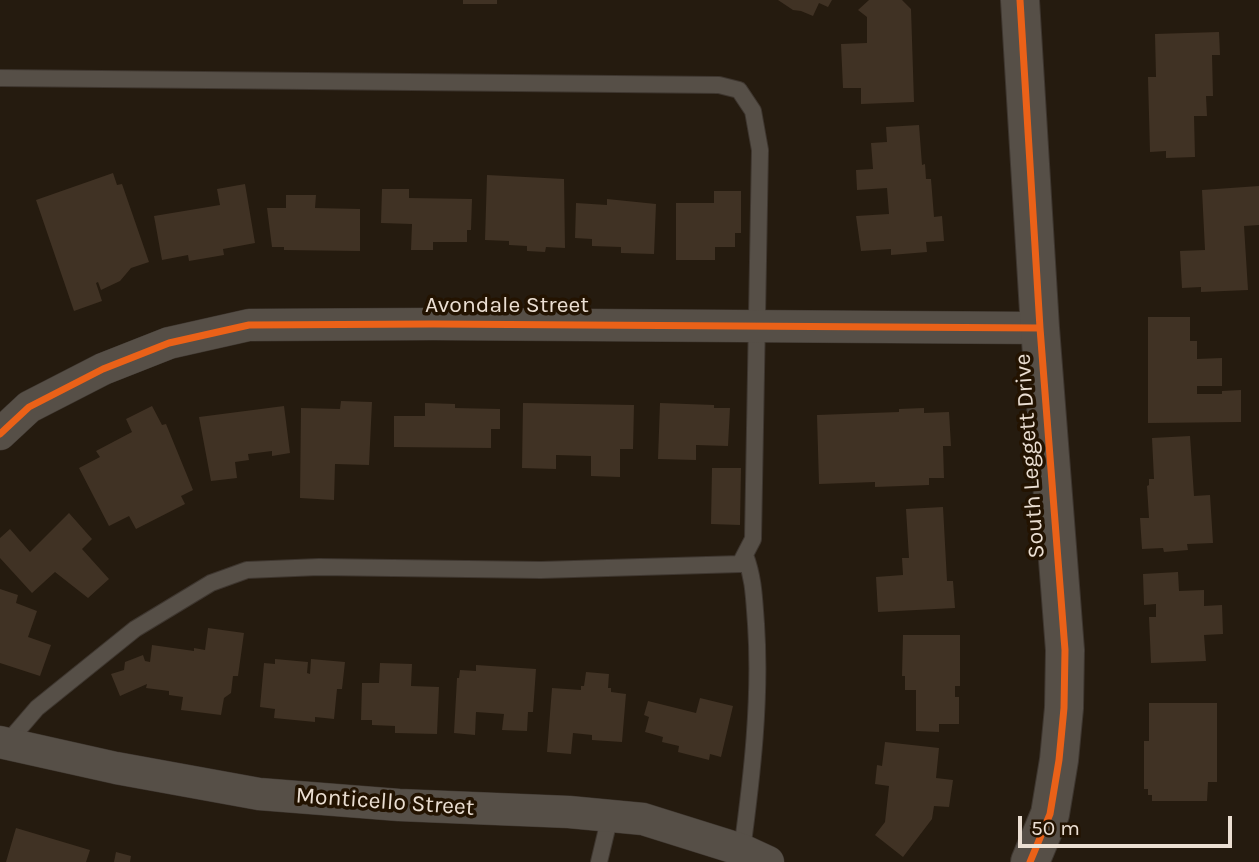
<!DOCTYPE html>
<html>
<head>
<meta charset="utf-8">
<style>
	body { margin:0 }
	#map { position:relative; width:1259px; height:862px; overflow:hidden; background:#251b0f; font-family:Karla,sans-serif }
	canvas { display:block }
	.scale { position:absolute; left:1018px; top:816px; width:214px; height:32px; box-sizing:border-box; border:4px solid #ebdfd3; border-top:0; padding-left:9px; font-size:21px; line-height:24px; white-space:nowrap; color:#ebdfd3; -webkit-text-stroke:5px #231301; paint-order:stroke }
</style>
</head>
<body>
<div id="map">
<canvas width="1259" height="862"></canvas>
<div class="scale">50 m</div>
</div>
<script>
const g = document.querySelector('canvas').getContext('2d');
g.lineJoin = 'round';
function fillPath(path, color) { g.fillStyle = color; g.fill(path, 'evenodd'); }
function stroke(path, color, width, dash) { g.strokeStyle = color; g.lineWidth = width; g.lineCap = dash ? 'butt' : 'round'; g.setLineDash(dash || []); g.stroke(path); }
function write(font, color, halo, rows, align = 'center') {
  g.font = font + ' Karla,sans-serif'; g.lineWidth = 7; g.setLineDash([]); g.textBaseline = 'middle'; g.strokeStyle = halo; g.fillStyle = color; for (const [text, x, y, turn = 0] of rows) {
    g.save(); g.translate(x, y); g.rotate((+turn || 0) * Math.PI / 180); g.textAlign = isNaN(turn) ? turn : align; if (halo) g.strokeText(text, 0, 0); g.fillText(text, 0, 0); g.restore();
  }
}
fillPath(new Path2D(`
	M 463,0 L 497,0 L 497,4 L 463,4 Z
	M 778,0 L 832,0 L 828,7 L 819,3 L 813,16 L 801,11 L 793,10 Z
	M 869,0 L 902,0 L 911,9 L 914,102 L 861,104 L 861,88 L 843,88 L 841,44 L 867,43 L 867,17 L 858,10 Z
	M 1219,32 L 1220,55 L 1212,55 L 1213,96 L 1206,96 L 1207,116 L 1194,116 L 1195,157 L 1166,158 L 1166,151 L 1150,152 L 1148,77 L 1156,77 L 1155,34 Z
	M 919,125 L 922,165 L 925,164 L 926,179 L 931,179 L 934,217 L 942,216 L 944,241 L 926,242 L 927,252 L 891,255 L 891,249 L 861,251 L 856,216 L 889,214 L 887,188 L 857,190 L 856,170 L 873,169 L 871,143 L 887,142 L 886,127 Z
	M 113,173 L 117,185 L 122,184 L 149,262 L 131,268 L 120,281 L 101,290 L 98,282 L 96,283 L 102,301 L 74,311 L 36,200 Z
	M 487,175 L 564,179 L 565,248 L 546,247 L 545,252 L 527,251 L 527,246 L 509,245 L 509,241 L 485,240 Z
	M 245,184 L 255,243 L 223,249 L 224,255 L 189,261 L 188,255 L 162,260 L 154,216 L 220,205 L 217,189 Z
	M 1259,186 L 1259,225 L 1244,226 L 1248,290 L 1201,292 L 1201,287 L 1182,288 L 1180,251 L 1205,250 L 1202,190 Z
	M 382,189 L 409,189 L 409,198 L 472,199 L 471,230 L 467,230 L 467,242 L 433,242 L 433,250 L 411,250 L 412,224 L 381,223 Z
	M 714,191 L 741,191 L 741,233 L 735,233 L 735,247 L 715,247 L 715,260 L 676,260 L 676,203 L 714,203 Z
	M 286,195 L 316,195 L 315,208 L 360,209 L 360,251 L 284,250 L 284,247 L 272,247 L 267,208 L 286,208 Z
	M 607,199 L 656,204 L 654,254 L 621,253 L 621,247 L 592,246 L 592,239 L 575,238 L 576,203 L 607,205 Z
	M 1148,317 L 1190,317 L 1190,341 L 1197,341 L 1197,359 L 1222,358 L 1222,386 L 1197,386 L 1197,394 L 1222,394 L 1222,391 L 1241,390 L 1241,422 L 1148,423 Z
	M 341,401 L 372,402 L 369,465 L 335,464 L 334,500 L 300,498 L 301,408 L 340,409 Z
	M 425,403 L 455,404 L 455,408 L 500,409 L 500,429 L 491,429 L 491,448 L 394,447 L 394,416 L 425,416 Z
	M 523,403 L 634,405 L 633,449 L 620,449 L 620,477 L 591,476 L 591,456 L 556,455 L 556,469 L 522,468 Z
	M 660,403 L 714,405 L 714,408 L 730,408 L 728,446 L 696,445 L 696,460 L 658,459 Z
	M 152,406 L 162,425 L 166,424 L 193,490 L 181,496 L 185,504 L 136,529 L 129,516 L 109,526 L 79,468 L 100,457 L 96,451 L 132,432 L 126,419 Z
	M 284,406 L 290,453 L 272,456 L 272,451 L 248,454 L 249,460 L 235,462 L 237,478 L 211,481 L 199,417 Z
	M 924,408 L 924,413 L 949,412 L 951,446 L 943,446 L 944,478 L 929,478 L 929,485 L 875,487 L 875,482 L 819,484 L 817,415 L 899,412 L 899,409 Z
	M 1190,436 L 1194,496 L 1210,495 L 1213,543 L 1187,544 L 1188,550 L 1164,552 L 1163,548 L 1142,549 L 1140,518 L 1149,518 L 1147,486 L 1149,485 L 1149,479 L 1154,479 L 1152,438 Z
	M 712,468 L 741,468 L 740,525 L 711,524 Z
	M 943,507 L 947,581 L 953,581 L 955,608 L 878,612 L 876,577 L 903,575 L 902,558 L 909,558 L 906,509 Z
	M 69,513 L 92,539 L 82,549 L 109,579 L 88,598 L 55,572 L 32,593 L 0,558 L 0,538 L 10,529 L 30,552 Z
	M 1178,572 L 1179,591 L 1204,590 L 1204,606 L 1222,605 L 1223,634 L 1204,635 L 1206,661 L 1151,663 L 1149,617 L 1156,617 L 1156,604 L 1144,605 L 1143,574 Z
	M 0,589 L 18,595 L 16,603 L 37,611 L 28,637 L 51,645 L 40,676 L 0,663 Z
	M 208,628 L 244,633 L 238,676 L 233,676 L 231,693 L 224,698 L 221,715 L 181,710 L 183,697 L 169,695 L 169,691 L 146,688 L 147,684 L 120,696 L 111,674 L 124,670 L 125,662 L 143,655 L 145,661 L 150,662 L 152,645 L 194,651 L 194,648 L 205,650 Z
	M 903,635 L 960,635 L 960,686 L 955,686 L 955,697 L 959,697 L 959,724 L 939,724 L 939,732 L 916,731 L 916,690 L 905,690 L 905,676 L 902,676 Z
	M 275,659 L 308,662 L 307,673 L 310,674 L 311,659 L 345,662 L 342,689 L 337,689 L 334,719 L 315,717 L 315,722 L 274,718 L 275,709 L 260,707 L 264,663 L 275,664 Z
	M 380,663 L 412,664 L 411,686 L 439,687 L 437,734 L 395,733 L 395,726 L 372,725 L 372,720 L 361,720 L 362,683 L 379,683 Z
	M 476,665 L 536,669 L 533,712 L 528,712 L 527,731 L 502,730 L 504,714 L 476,712 L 475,735 L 454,733 L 457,678 L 459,678 L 460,670 L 476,671 Z
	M 586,672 L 609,674 L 608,688 L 611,688 L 611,692 L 626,694 L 622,742 L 592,740 L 592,735 L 573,733 L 571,754 L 547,752 L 552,688 L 581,690 L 581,686 L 584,686 Z
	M 700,698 L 733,706 L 721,757 L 710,754 L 709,760 L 678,752 L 679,746 L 662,742 L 663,737 L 645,732 L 649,717 L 644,715 L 648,701 L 696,713 Z
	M 1149,703 L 1217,703 L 1217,782 L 1208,782 L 1207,801 L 1152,801 L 1152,795 L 1148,795 L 1148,789 L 1144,789 L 1144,741 L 1149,741 Z
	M 885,742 L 939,748 L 936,778 L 953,780 L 949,807 L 934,806 L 932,819 L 903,857 L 875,835 L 885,822 L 889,786 L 875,784 L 877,765 L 882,766 Z
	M 16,828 L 90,850 L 86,862 L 6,862 Z
	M 116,852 L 131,856 L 130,862 L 114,862 Z`), '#403224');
const service = new Path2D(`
	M 0,78 L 719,85 L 739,90 L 753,111 L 760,150 L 753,539 L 740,564 L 541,570 L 319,567 L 247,570 L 211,583 L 135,629 L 37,708 L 6,744
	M 742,850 C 752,776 761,699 756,624 C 754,599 754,579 745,555
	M 599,862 L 610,816`);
const minor = new Path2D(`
	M 0,434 L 29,407 L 103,369 L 169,343 L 249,325 L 433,324 L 1040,328
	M 0,742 L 116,768 L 259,794 L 399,805 L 569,812 L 643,819 L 742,850 L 768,862`);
const tertiary = new Path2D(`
	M 1020,0 L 1040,328 L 1065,650 L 1064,708 L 1059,760 L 1050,814 L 1030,862`);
stroke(service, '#3e362f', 18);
stroke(minor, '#3e362f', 33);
stroke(tertiary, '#3e362f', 40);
stroke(service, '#564f47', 16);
stroke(minor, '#564f47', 32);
stroke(tertiary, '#564f47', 38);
stroke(new Path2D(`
	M 1020,0 L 1040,328 L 1065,650 L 1064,708 L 1059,760 L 1050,814 L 1030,862
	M 0,434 L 29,407 L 103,369 L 169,343 L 249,325 L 433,324 L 1040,328`), '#ea6118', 7);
write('23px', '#ebdfd3', '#231301', [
	["Avondale Street",507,305],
	["South Leggett Drive",1030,456,-94],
	["Monticello Street",385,802,4]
]);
</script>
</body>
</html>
